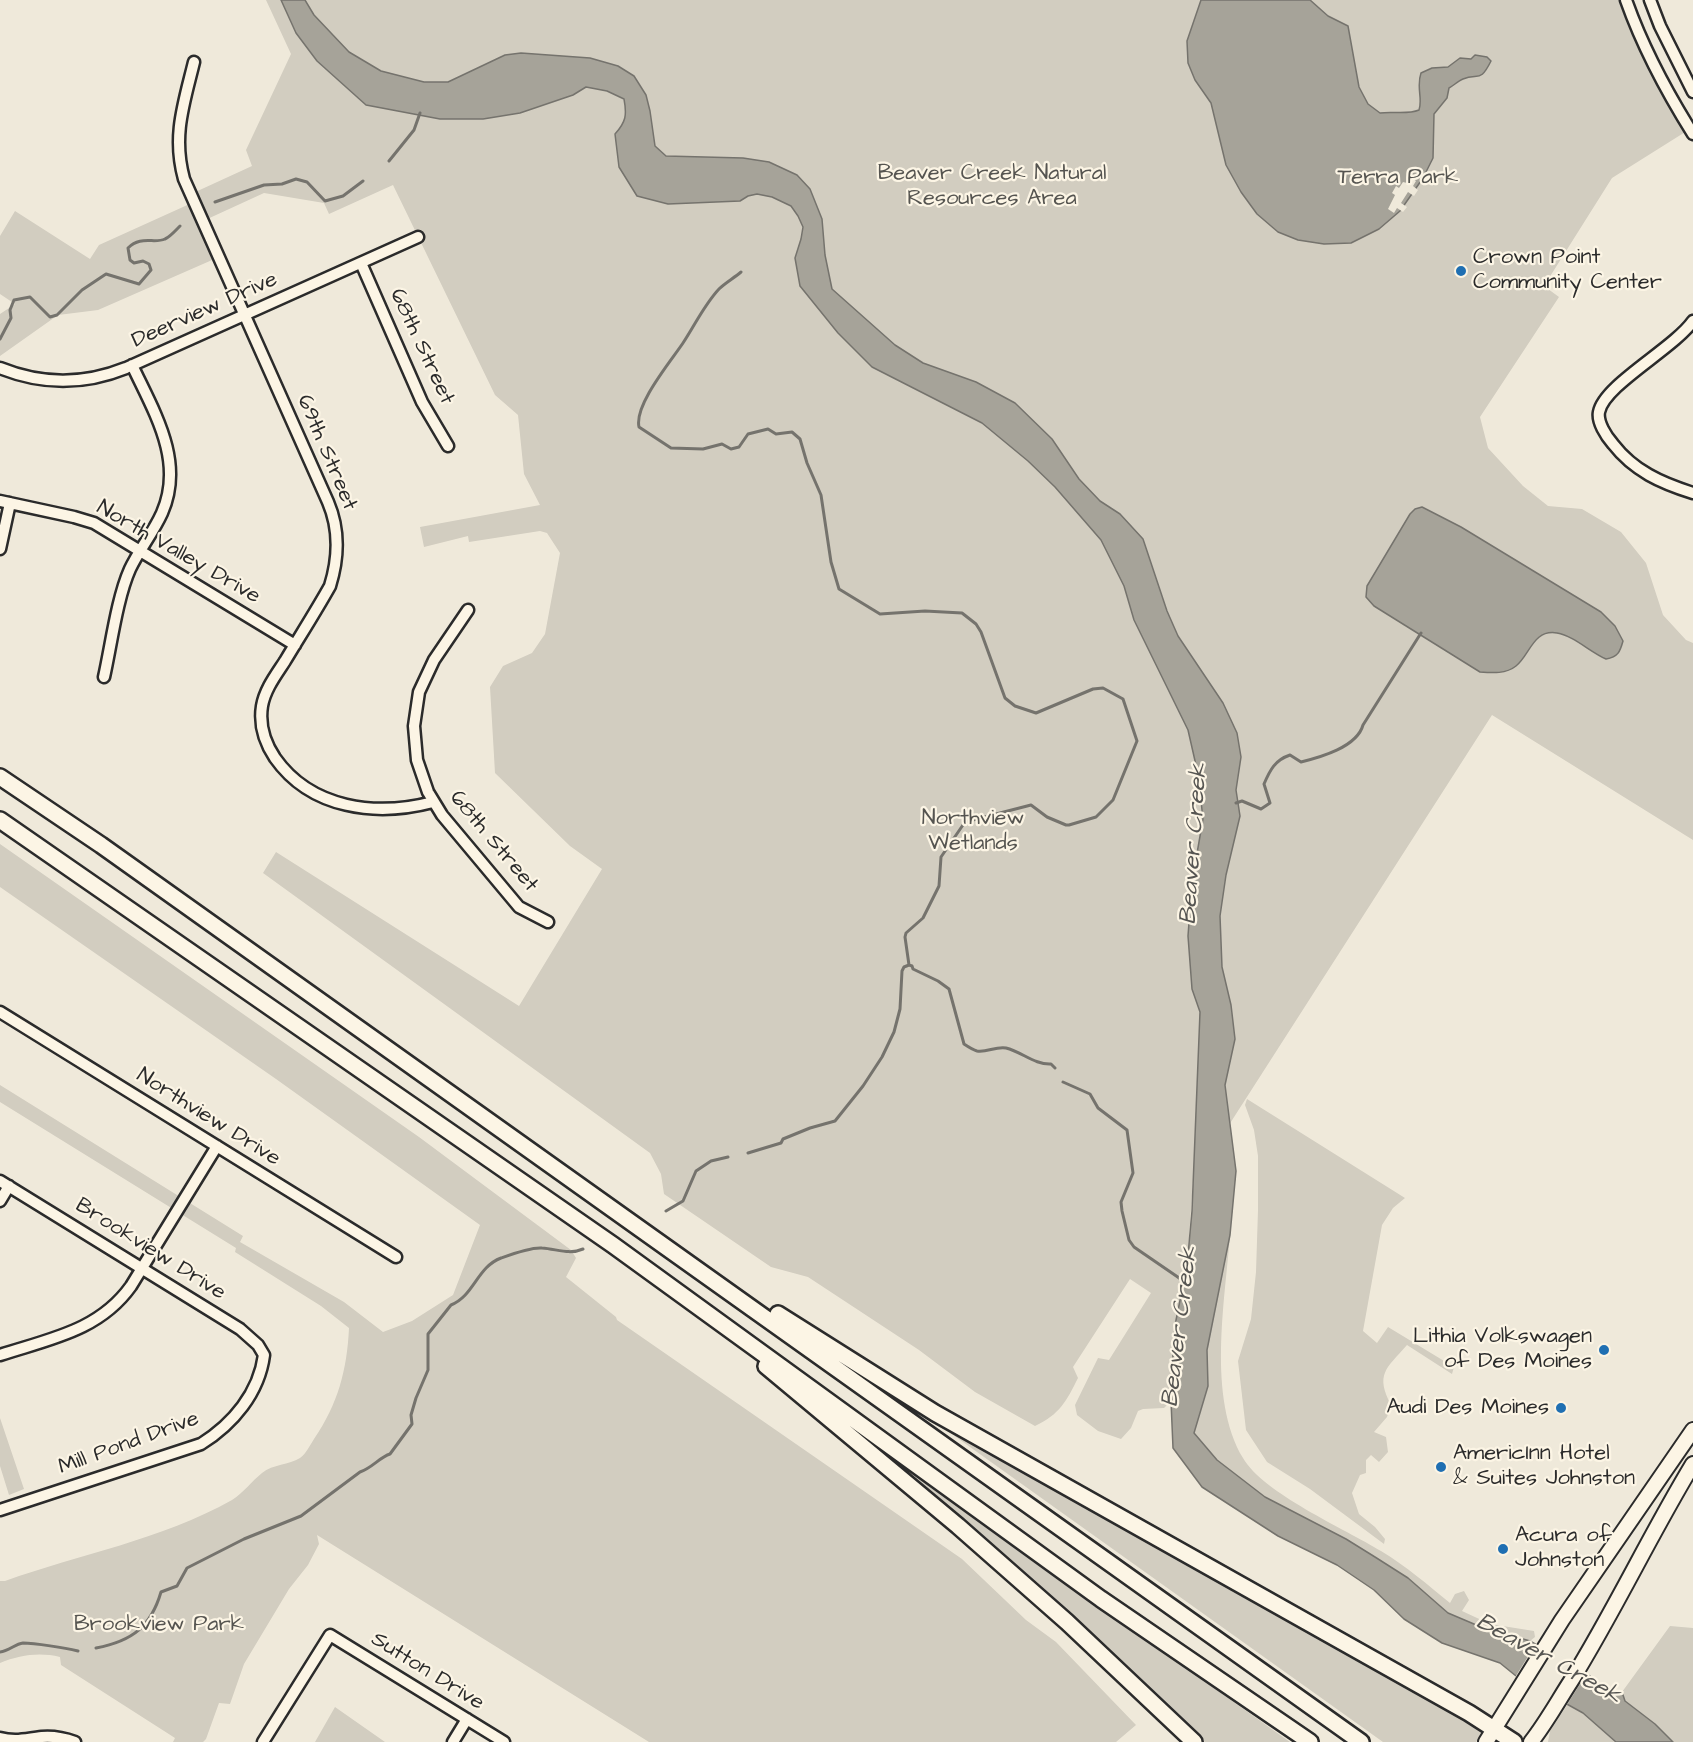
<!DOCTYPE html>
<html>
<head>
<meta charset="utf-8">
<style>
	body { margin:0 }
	canvas { display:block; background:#efe9da }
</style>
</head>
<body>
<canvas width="1693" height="1742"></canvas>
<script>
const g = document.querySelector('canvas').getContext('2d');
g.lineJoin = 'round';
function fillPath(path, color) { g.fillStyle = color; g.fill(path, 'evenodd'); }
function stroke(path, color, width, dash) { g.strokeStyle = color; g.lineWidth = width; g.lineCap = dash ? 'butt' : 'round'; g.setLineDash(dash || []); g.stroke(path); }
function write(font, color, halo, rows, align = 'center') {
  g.font = font + ' "Architects Daughter",sans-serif'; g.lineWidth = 4.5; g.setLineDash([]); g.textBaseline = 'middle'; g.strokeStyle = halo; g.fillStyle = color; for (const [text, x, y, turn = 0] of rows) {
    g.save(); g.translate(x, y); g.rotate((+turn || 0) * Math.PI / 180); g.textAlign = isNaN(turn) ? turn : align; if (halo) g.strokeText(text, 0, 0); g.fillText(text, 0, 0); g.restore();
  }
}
fillPath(new Path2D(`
	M 266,0 L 1626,0 L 1690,129 L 1612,178 L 1544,286 L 1559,297 L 1480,417 L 1488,448 L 1523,486 L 1548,506 L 1582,509 L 1621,532 L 1646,563 L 1663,615 L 1686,640 L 1693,643 L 1693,840 L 1492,715 L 1193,1181 L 1187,1266 L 1174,1330 L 1171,1401 L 1164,1408 L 1143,1409 L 1138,1411 L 1131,1428 L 1121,1439 L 1098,1431 L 1077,1415 L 1075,1405 L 1098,1358 L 1109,1360 L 1151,1293 L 1130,1279 L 1073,1367 L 1078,1378 C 1066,1402 1060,1414 1035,1426 L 975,1392 L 919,1350 L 808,1277 L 771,1267 L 664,1194 L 661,1174 L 650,1153 L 263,873 L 276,852 L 519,1006 L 602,869 L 570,846 L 495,773 L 490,687 L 503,666 L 532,653 L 545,634 L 560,553 L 547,533 L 540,531 L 469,542 L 468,536 L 424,547 L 420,527 L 540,505 L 524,474 L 518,415 L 495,395 L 393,185 L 329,214 L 324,203 L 264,193 L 203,221 L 219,257 L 98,310 L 58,315 L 0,356 L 0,314 L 15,304 L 0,294 L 0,236 L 15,211 L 90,259 L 99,245 L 194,202 L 191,194 L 252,166 L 246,150 L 291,54 Z
	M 0,844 L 419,1137 L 571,1250 L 576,1258 L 566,1277 L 616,1317 L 617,1320 L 962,1559 L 1026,1620 L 1056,1642 L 1136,1725 L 1116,1742 L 649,1742 L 317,1535 L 319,1544 L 308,1565 L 289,1589 L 244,1664 L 230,1704 L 219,1703 L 206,1739 L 203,1742 L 173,1742 L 175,1738 L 61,1665 L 60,1657 C 39,1652 20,1655 0,1663 L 0,1581 L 5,1581 C 80,1554 161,1540 232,1500 C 243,1493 252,1481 262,1473 C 273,1464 289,1465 300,1458 C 306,1454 310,1445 314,1439 C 338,1404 347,1370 349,1328 L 321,1306 L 235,1252 L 236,1248 L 0,1102 L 0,1085 L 243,1236 L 240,1242 L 344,1302 L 383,1332 L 412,1321 L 453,1295 L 480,1225 L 276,1079 L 0,887 Z
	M 1247,1099 L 1405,1198 L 1393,1208 L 1382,1225 L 1363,1331 L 1377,1343 L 1388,1327 L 1454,1367 L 1452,1374 L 1407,1345 C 1386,1369 1375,1374 1391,1405 L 1387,1417 L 1374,1432 L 1386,1437 L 1388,1452 L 1379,1462 L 1371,1455 L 1366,1460 L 1366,1473 L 1360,1475 L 1352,1493 L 1359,1514 L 1375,1527 L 1385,1539 L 1384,1544 L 1310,1489 L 1267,1462 L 1246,1430 L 1238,1361 L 1251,1319 L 1256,1272 L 1258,1210 L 1258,1156 L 1254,1130 L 1245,1105 Z
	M 1230,1235 C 1225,1302 1207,1397 1243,1458 C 1263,1493 1345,1529 1381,1551 C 1406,1566 1428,1585 1450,1603 L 1455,1594 L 1464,1591 L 1469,1600 L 1462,1611 L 1490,1624 L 1534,1631 L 1535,1637 L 1530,1641 L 1481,1627 L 1448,1613 L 1408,1578 L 1375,1557 L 1346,1539 L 1265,1497 L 1217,1460 L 1194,1433 L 1208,1387 L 1207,1350 Z
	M 0,1418 L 24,1489 L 9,1495 L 0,1466 Z
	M 935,1422 L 1407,1687 L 1484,1730 L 1476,1742 L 1383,1742 Z
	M 899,1464 L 1290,1742 L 1205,1742 C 1106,1647 1005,1554 897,1467 Z
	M 1670,1626 L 1693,1628 L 1693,1742 L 1673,1742 L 1655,1724 L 1625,1701 L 1622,1692 Z
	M 1567,1705 L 1583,1713 L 1616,1742 L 1548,1742 L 1550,1731 Z
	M 335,1707 L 385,1742 L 315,1742 Z`), '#d2cdc0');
const water = new Path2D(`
	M 281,0 L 305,0 L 314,15 L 349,52 L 381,71 L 424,82 L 448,82 L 505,55 L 521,53 L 590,58 L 618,66 L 634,76 L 646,95 L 650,111 L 655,146 L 666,156 L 743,158 L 769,162 L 797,175 L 810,189 L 822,219 L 825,255 L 832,289 L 895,345 L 923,363 L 976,382 L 1015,403 L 1052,439 L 1079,479 L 1100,501 L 1120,514 L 1143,539 L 1167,611 L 1178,636 L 1223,703 L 1237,733 L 1241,757 L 1236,790 L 1240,816 L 1226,875 L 1220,916 L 1222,967 L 1231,1005 L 1235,1039 L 1225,1085 L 1236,1171 L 1230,1235 L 1207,1350 L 1208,1386 L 1194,1433 L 1217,1460 L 1265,1497 L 1346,1539 L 1375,1557 L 1408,1578 L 1448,1613 L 1481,1627 L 1530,1641 L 1590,1676 L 1598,1689 L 1622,1692 L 1625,1701 L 1655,1724 L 1673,1742 L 1616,1742 L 1583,1713 L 1516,1676 L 1500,1663 L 1442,1643 L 1404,1619 L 1374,1590 L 1337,1565 L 1278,1536 L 1202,1487 L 1173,1448 L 1171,1401 L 1174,1330 L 1187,1266 L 1192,1211 L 1200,1012 L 1192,989 L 1188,936 L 1192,882 L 1203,819 L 1198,774 L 1188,730 L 1134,620 L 1124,586 L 1101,540 L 1055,487 L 1028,461 L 982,423 L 872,367 L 838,333 L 800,286 L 795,258 L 801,239 L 803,227 L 798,216 L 791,206 L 772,197 L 757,194 L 748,196 L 740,201 L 668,204 L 637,196 L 619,167 L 615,134 C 626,122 627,115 624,99 L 607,91 L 586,87 L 573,95 L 520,113 L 483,119 L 440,119 L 366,105 L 317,61 L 296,33 Z
	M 1201,0 L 1310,0 L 1328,16 L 1348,26 L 1359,87 L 1368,104 L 1380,113 C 1393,111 1407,115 1419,110 C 1423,99 1416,87 1421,73 L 1432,68 L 1448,67 L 1460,58 L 1471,59 L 1475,55 L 1487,57 L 1491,61 C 1480,83 1479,73 1463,79 C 1458,81 1453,86 1449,88 L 1447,98 L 1434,114 L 1433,158 L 1423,178 L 1400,211 L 1379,229 L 1351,243 L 1324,244 L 1298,240 L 1278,232 L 1257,214 L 1241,192 L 1226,165 L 1211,103 L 1195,80 L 1188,63 L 1187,41 Z
	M 1422,507 L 1461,527 L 1601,612 L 1615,626 L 1623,641 C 1620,652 1618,657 1606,659 C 1590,652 1574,636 1557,633 C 1533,629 1530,655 1516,666 C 1506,674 1493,673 1480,672 L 1374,606 L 1366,597 L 1367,586 L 1410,514 L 1415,509 Z`);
fillPath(water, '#a6a399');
stroke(water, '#75736d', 1.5);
fillPath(new Path2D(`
	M 1411,177 L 1416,181 L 1413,186 L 1418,190 L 1414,196 L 1408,192 L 1401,203 L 1407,207 L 1403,212 L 1397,208 L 1394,213 L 1388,209 L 1395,195 L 1392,193 L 1396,186 L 1399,188 L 1403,182 L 1407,183 Z
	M 1537,1642 L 1588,1671 L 1565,1708 L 1514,1679 Z`), '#efe9da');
stroke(new Path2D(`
	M 389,161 L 414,130 L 420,113
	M 215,202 L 264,185 L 282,184 L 296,179 L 307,182 L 325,201 L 343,196 L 363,181
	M 741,272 C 734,278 725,283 719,289 C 704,305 695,325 683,343 C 671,361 634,405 639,427 L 671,448 L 703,449 L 722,444 L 731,449 L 739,447 L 748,434 L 768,429 L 776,434 L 792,432 L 800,439 L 807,463 L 821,495 L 831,562 L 839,589 L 880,614 L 925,611 L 962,613 L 976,624 L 981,632 L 1005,698 L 1015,706 L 1036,713 L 1093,689 L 1103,688 L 1123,699 L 1137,741 L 1113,800 L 1096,817 L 1069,825 L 1066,825 L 1047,817 L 1031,805 L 965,822 L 941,857 L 939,886 L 923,918 L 906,933 L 905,937 L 909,965 L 912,966 L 913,969 L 938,981 L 949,989 L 964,1044 C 967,1046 973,1050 977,1051 C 986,1053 996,1046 1006,1048 C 1022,1052 1035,1065 1051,1064 L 1055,1068
	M 0,339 L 11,318 L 10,310 L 14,300 L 30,297 L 50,317 L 57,315 L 82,290 L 106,274 L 139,284 L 151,270 L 149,264 L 143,261 L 134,263 L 130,260 L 128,248 C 141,235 154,244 165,239 C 170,237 176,230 180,226
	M 1236,803 L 1242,801 L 1261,809 L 1270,803 L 1264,784 C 1270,770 1275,760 1290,755 L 1301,762 C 1321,757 1357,747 1363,725 L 1421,633
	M 1063,1082 L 1090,1094 L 1098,1108 L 1127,1130 L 1133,1173 L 1121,1202 L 1122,1211 L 1129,1240 L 1134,1247 L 1185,1282
	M 748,1153 L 781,1143 L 783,1139 L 810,1128 L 835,1121 L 863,1086 L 882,1057 L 894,1032 L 900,1009 L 902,971 L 904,967 L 909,965
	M 666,1211 L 683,1201 L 696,1171 L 711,1161 L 728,1157
	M 96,1648 C 133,1641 151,1626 161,1592 L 177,1586 L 187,1568 L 244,1539 L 301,1516 L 360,1472 C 372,1468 380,1457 390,1454 L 412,1424 L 411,1415 L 416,1398 L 428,1370 L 428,1334 L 451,1305 C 474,1296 477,1267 501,1258 C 512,1254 531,1247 542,1248 C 557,1249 569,1255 583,1249
	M 0,1652 C 9,1651 15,1644 23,1643 C 35,1643 65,1648 78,1651`), '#75736d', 3);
const minor = new Path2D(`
	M 1626,0 C 1643,48 1666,91 1693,134
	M 1650,0 L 1660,26 L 1693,92
	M 194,62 C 184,103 172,136 184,179 L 328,502 C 340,530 339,557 330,586 C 316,611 300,636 285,661 C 276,675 265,689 262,706 C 259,725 265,743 275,758 C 311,809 376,817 433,802
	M 361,263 L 422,402 L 448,446
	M 1693,321 C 1673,349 1604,385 1599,412 C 1597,422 1606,436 1613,444 C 1634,471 1661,483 1693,493
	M 0,368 C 42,385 84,385 126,368 L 418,237
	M 0,501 L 74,517 L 94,523 L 295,645
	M 0,549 L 10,503
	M 468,610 L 434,660 L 419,692 L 414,726 L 417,760 L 428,792 L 442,815 L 519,907 L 548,922
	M 104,677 C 111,646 117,598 130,569 C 139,550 153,533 162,513 C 185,461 154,412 132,365
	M 0,1012 L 396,1257
	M 0,1181 L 240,1329 L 258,1345 L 264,1355 C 259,1393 233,1424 201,1444 L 0,1510
	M 0,1201 L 9,1186
	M 0,1355 C 49,1339 99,1331 131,1286 L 217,1146
	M 0,1738 C 14,1742 28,1739 42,1737 C 54,1736 64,1738 75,1742
	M 263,1742 L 330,1635 L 504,1742
	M 453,1742 L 467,1719`);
const major = new Path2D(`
	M 1486,1742 L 1562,1620 L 1693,1430
	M 1531,1742 C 1546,1723 1558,1701 1571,1681 C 1615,1610 1650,1535 1693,1464`);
const highway = new Path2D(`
	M 0,777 L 101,845 L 1361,1742
	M 0,820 L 613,1245 L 1101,1599 L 1310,1742
	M 778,1314 L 935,1413 L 1371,1658 L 1469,1713 L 1514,1742
	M 766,1366 L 958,1526 L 1067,1622 L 1194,1742`);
stroke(minor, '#2b2b2b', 15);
stroke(major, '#2b2b2b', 18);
stroke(highway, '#2b2b2b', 20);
stroke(minor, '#fcf5e5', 10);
stroke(major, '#fcf5e5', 14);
stroke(highway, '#fcf5e5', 15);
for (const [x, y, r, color] of [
	[1461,271,6,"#1f6fb2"],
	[1604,1350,6,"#1f6fb2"],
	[1561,1408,6,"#1f6fb2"],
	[1441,1467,6,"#1f6fb2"],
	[1503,1549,6,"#1f6fb2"]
]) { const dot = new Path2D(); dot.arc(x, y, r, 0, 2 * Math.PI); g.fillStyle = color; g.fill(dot); stroke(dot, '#fcf5e5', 2); }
write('22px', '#555450', '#fcf5e5', [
	["Beaver Creek Natural",992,174],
	["Resources Area",992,199],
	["Terra Park",1398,178],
	["Northview",973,819],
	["Wetlands",973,844],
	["Brookview Park",159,1625]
]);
write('22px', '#2b2b2b', '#fcf5e5', [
	["Crown Point",1473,258],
	["Community Center",1473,283],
	["Lithia Volkswagen",1592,1337,"right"],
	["of Des Moines",1592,1362,"right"],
	["Audi Des Moines",1549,1408,"right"],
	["AmericInn Hotel",1453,1454],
	["& Suites Johnston",1453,1479],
	["Acura of",1515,1536],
	["Johnston",1515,1561]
], 'left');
write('22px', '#2b2b2b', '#fcf5e5', [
	["Deerview Drive",205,311,-24],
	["68th Street",421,347,65],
	["69th Street",326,453,67],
	["North Valley Drive",178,553,30],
	["68th Street",493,842,50],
	["Northview Drive",208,1118,32],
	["Brookview Drive",150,1250,32],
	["Mill Pond Drive",129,1444,-20],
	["Sutton Drive",427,1672,32]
]);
write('italic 24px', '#565552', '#fcf5e5', [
	["Beaver Creek",1195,844,-86],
	["Beaver Creek",1181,1327,-83],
	["Beaver Creek",1548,1660,29]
]);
</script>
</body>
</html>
